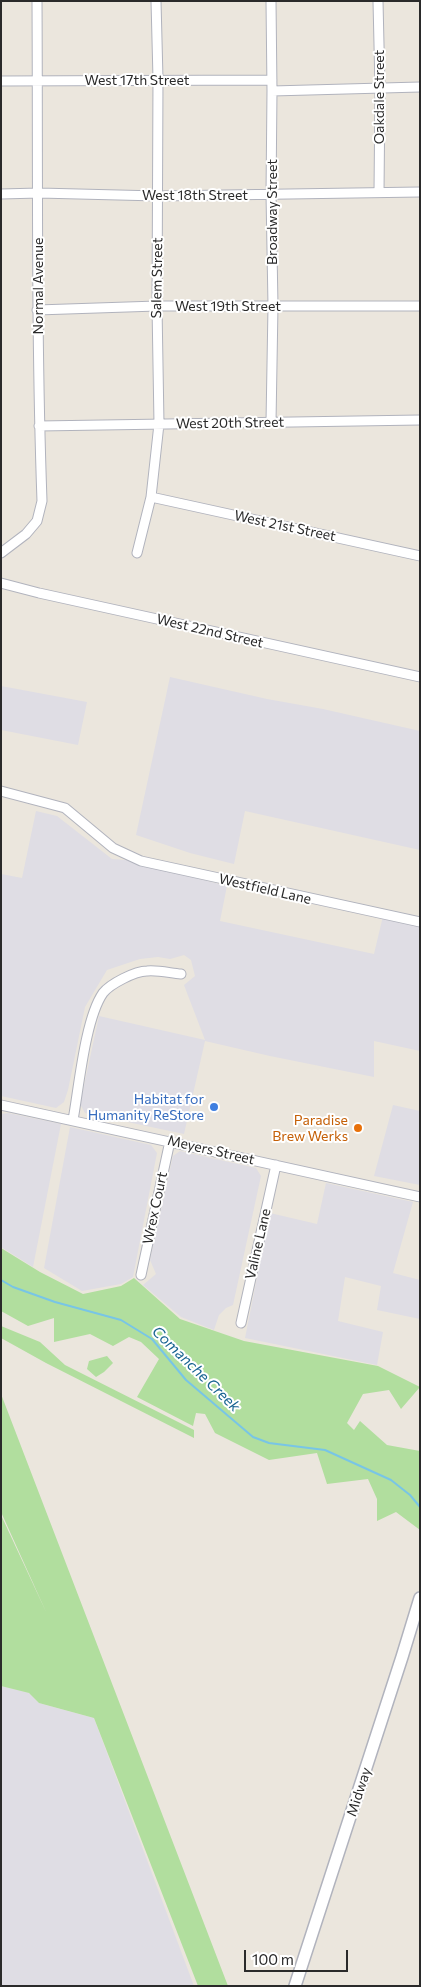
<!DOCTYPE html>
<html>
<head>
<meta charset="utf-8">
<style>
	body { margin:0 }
	#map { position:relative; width:421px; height:1987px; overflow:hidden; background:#ebe6dd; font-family:Commissioner,sans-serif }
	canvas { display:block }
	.frame { position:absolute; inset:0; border:2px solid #2a2a2a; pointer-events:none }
	.scale { position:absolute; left:244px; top:1950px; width:104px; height:22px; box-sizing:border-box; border:2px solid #2a2a2a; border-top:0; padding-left:6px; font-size:15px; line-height:18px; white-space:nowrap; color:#2a2a2a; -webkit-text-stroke:4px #fff; paint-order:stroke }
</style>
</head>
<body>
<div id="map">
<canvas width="421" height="1987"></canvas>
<div class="frame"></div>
<div class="scale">100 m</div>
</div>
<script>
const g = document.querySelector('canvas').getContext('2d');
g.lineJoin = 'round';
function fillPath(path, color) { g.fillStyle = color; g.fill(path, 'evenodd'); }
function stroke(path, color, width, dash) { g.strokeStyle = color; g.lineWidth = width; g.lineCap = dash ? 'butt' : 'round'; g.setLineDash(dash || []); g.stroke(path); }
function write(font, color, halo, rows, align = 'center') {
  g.font = font + ' Commissioner,sans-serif'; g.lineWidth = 4; g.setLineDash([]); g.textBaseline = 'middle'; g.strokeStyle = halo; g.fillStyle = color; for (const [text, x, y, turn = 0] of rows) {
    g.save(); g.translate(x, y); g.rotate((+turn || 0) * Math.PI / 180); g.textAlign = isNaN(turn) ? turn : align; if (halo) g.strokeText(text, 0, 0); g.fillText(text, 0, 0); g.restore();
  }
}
fillPath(new Path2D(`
	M 170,677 L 267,699 L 323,709 L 420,731 L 420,850 L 245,811 L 234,864 L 190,853 L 136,835 Z
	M 1,686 L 87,702 L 78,745 L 1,730 Z
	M 36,811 L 57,816 L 112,859 L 126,860 L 227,886 L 220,921 L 374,954 L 383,916 L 420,924 L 420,1051 L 374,1041 L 374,1077 L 270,1056 L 205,1041 L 184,1134 L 85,1113 L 80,1104 L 99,1016 L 205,1040 L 184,985 L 195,976 L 191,960 L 184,955 L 170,959 L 158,957 L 140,959 L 107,970 L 85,1007 L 68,1090 L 64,1102 L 56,1108 L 1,1096 L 1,874 L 22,878 Z
	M 393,1105 L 420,1111 L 420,1185 L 374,1176 Z
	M 8,1113 L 61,1124 L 33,1267 L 1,1247 L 1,1114 Z
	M 70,1127 L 151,1145 L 157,1153 L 133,1277 L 121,1284 L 82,1291 L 44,1268 Z
	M 180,1151 L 256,1168 L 261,1176 L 233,1305 L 226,1308 L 219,1315 L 214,1330 L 181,1317 L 143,1285 L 156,1274 L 150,1260 L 173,1156 Z
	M 326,1183 L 413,1202 L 393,1273 L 420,1280 L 420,1319 L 377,1310 L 381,1286 L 345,1277 L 338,1321 L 383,1332 L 377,1365 L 245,1338 L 270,1213 L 317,1224 Z
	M 1,1686 L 29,1693 L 39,1703 L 94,1718 L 194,1986 L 1,1986 Z`), '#dfdde4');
fillPath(new Path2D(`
	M 1,1248 L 40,1272 L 83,1294 L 121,1286 L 134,1278 L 180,1319 L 244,1341 L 378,1366 L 420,1387 L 401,1409 L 389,1390 L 363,1394 L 347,1423 L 354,1430 L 360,1421 L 387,1445 L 420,1451 L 420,1530 L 396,1512 L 377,1521 L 377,1499 L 368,1479 L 327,1484 L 317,1453 L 269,1460 L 215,1433 L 205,1414 L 196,1413 L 193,1426 L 137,1397 L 159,1359 L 141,1342 L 129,1337 L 113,1346 L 90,1334 L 54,1342 L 54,1318 L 28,1326 L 1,1311 Z
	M 1,1326 L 40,1342 L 65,1365 L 194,1430 L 194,1438 L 46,1363 L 1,1338 Z
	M 107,1356 L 113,1363 L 104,1372 L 96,1377 L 87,1369 L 89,1361 Z
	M 1,1394 L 228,1986 L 198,1986 L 94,1718 L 39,1703 L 29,1693 L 1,1686 L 1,1515 L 47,1614 L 1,1512 Z`), '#b1de9e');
stroke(new Path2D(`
	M 1,1280 L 13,1287 L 55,1302 L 121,1320 L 152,1339 L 186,1380 L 253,1437 L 269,1443 L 325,1450 L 391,1480 L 410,1495 L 420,1507`), '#78c5e6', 2);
const street = new Path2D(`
	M 271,1 L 272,91 L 271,194 L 273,306 L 271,422
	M 378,1 L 380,88 L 379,192
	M 1,81 L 272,80
	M 272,91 L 420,87
	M 1,194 L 39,193 L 158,196 L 420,192
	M 37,310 L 157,306 L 420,306
	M 39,426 L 420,420
	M 151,497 L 420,556
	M 1,553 L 26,534 L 37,521 L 42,501 C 36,334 38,168 37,1
	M 137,553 L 151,497 L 159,424 L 157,306 L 158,79 L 156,1
	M 1,583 L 39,593 L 420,677
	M 1,791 L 65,808 L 113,848 L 141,861 L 420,922
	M 1,1105 L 420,1197
	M 73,1120 C 79,1087 85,1019 103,993 C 110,984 135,971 147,971 C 158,970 170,973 181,974
	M 141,1275 L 170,1141
	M 241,1323 L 276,1165`);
const secondary = new Path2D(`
	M 295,1986 L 402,1657 L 420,1598`);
stroke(street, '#b1b3bd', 11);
stroke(secondary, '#b1b3bd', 14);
stroke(street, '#fff', 9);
stroke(secondary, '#fff', 11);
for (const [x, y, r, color] of [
	[214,1107,5,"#3f7fe0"],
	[358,1128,5,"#e8710a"]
]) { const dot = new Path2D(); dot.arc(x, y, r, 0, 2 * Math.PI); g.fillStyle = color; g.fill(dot); stroke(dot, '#fff', 2); }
write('14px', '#2a2a2a', '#fff', [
	["West 17th Street",137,80],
	["Oakdale Street",379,97,-90],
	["West 18th Street",195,195],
	["Broadway Street",272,212,-90],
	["Salem Street",157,278,-89],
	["Normal Avenue",38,286,-90],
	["West 19th Street",228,306],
	["West 20th Street",230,423,-1],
	["West 21st Street",285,526,12],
	["West 22nd Street",210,631,13],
	["Westfield Lane",265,889,13],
	["Meyers Street",211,1150,13],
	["Wrex Court",155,1208,-78],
	["Valine Lane",258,1244,-77],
	["Midway",359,1792,-72]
]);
write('14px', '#366cbe', '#fff', [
	["Habitat for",204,1099],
	["Humanity ReStore",204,1115]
], 'right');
write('14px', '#c56008', '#fff', [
	["Paradise",348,1120],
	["Brew Werks",348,1136]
], 'right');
write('italic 15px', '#176391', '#fff', [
	["Comanche Creek",196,1369,44]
]);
</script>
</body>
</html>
